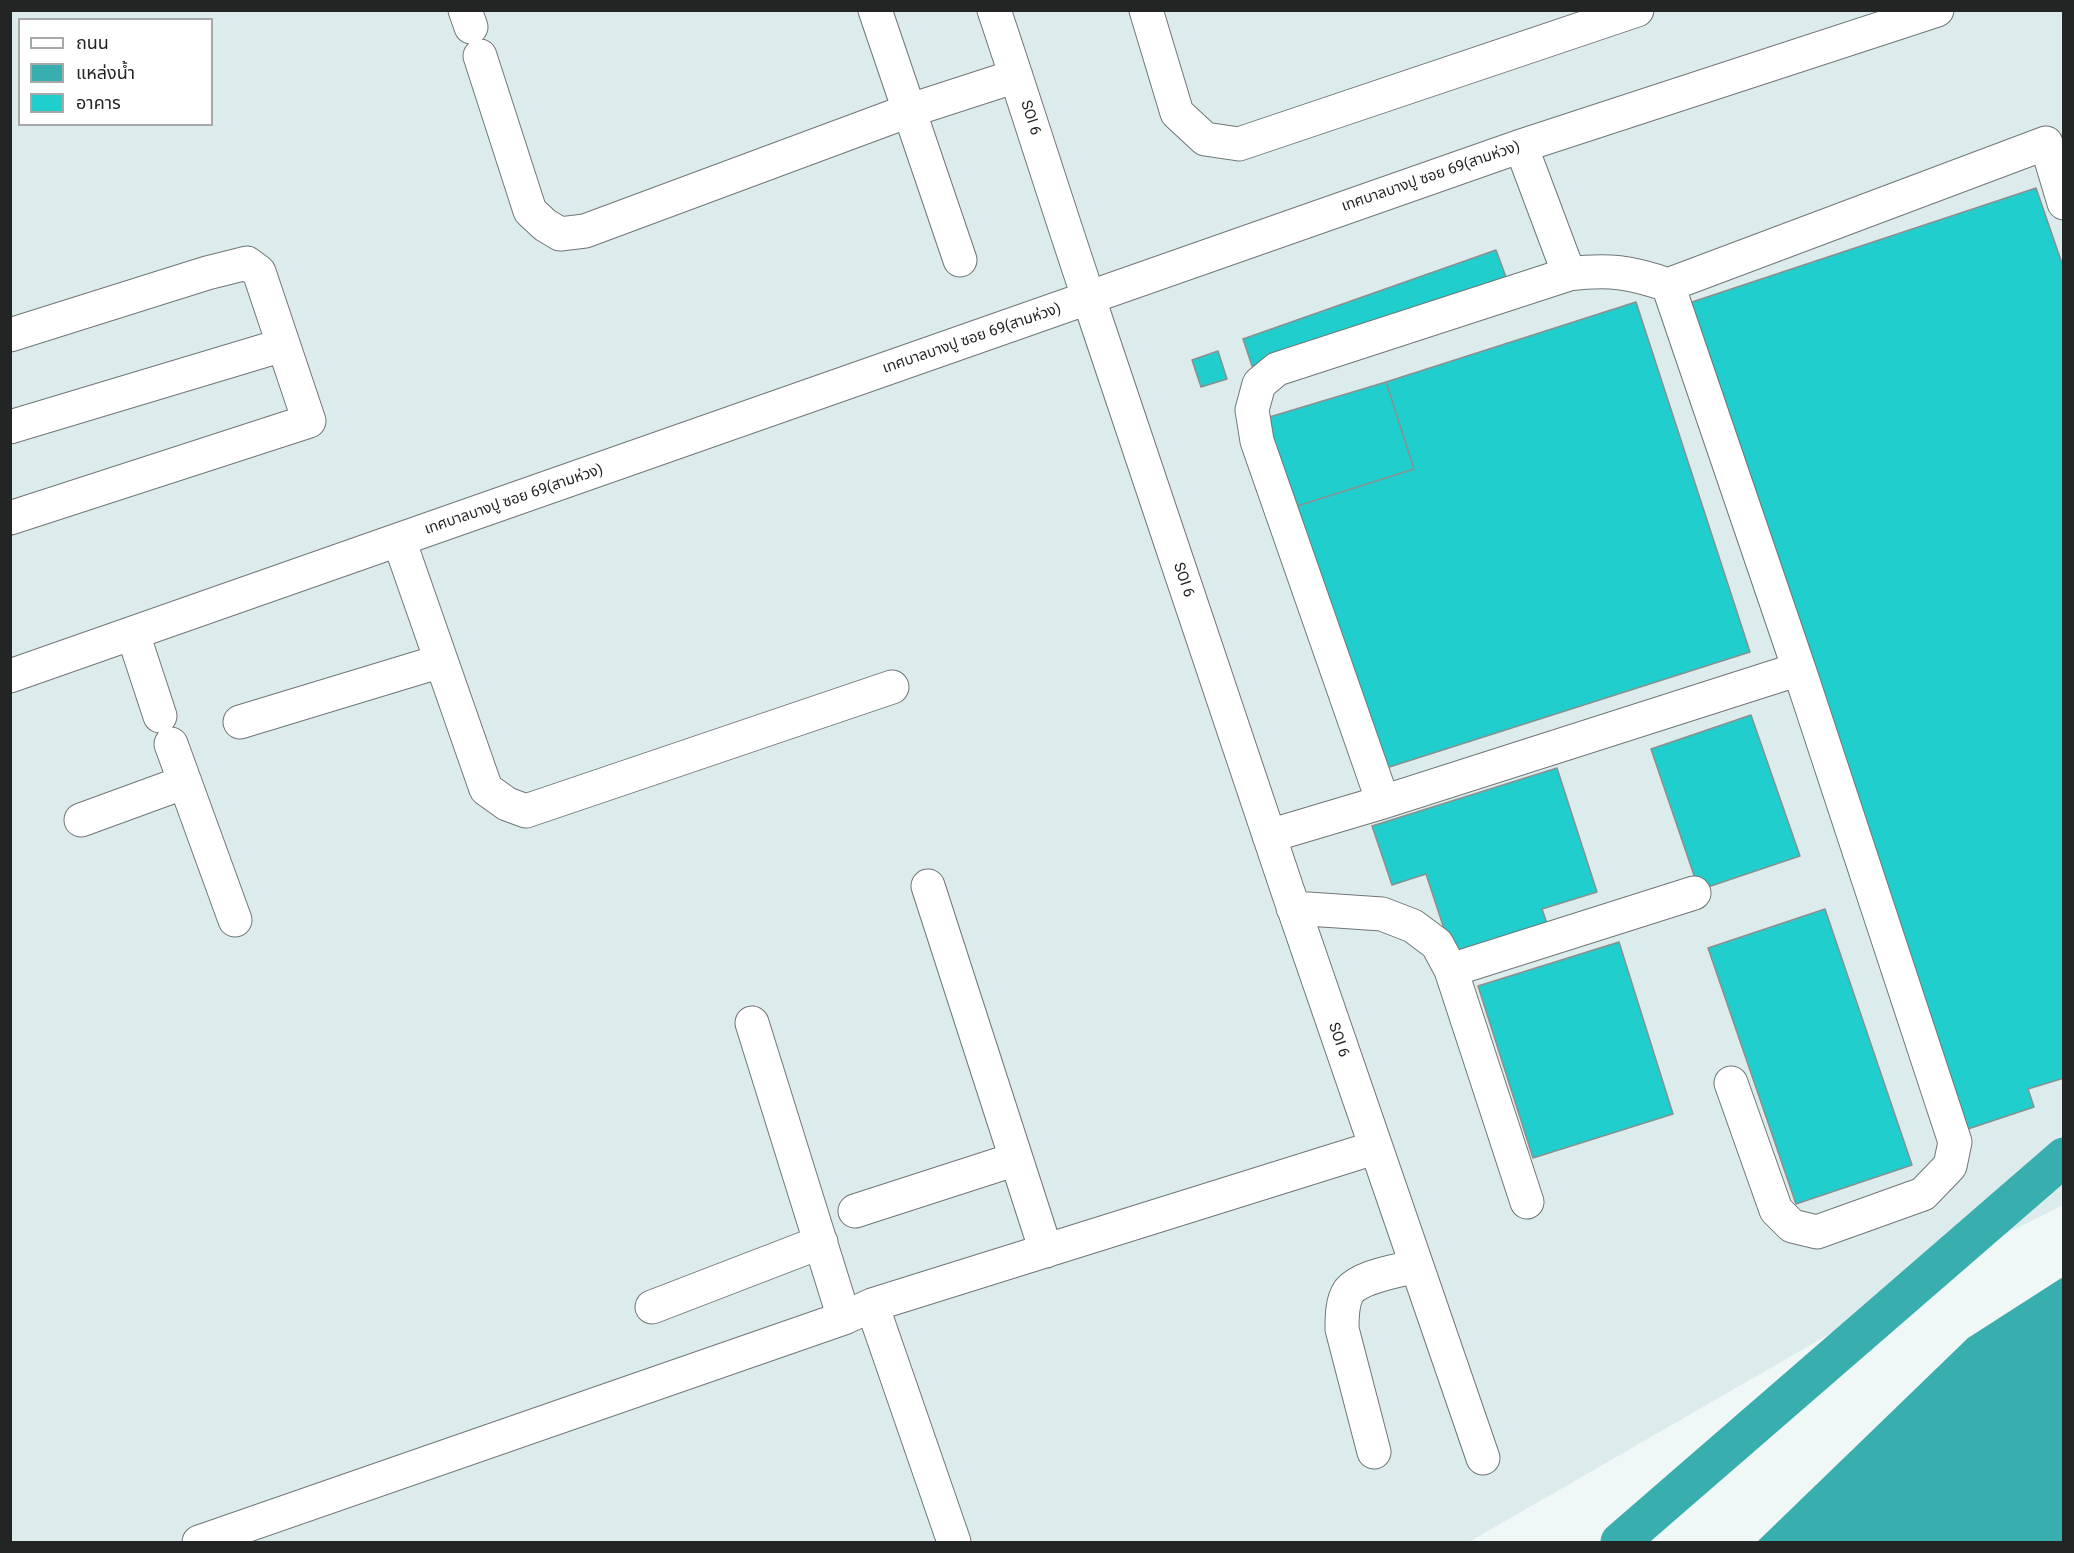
<!DOCTYPE html>
<html>
<head>
<meta charset="utf-8">
<style>
	body { margin:0 }
	#map { position:relative; width:2074px; height:1553px; overflow:hidden; background:#f0f7f7; font-family:Roboto,"Noto Sans Thai",sans-serif }
	canvas { display:block }
	.frame { position:absolute; inset:0; border:12px solid #232525; pointer-events:none }
	.legend { position:absolute; left:18px; top:18px; width:195px; height:108px; box-sizing:border-box; background:#fff; border:2px solid #a7a8a8; margin:0; padding:8px 10px; list-style:none; font-size:18px; color:#232525 }
	.legend li { display:flex; align-items:center; gap:12px; height:30px }
	.legend b { width:30px; border:2px solid #a7a8a8 }
</style>
</head>
<body>
<div id="map">
<canvas width="2074" height="1553"></canvas>
<div class="frame"></div>
<ul class="legend">
<li><b style="height:8px;background:#fff"></b>ถนน</li>
<li><b style="height:16px;background:#38aeae"></b>แหล่งน้ำ</li>
<li><b style="height:16px;background:#20cece"></b>อาคาร</li>
</ul>
</div>
<script>
const g = document.querySelector('canvas').getContext('2d');
g.lineJoin = 'round';
function fillPath(path, color) { g.fillStyle = color; g.fill(path, 'evenodd'); }
function stroke(path, color, width, dash) { g.strokeStyle = color; g.lineWidth = width; g.lineCap = dash ? 'butt' : 'round'; g.setLineDash(dash || []); g.stroke(path); }
function write(font, color, halo, rows, align = 'center') {
  g.font = font + ' Roboto,"Noto Sans Thai",sans-serif'; g.lineWidth = 5; g.setLineDash([]); g.textBaseline = 'middle'; g.strokeStyle = halo; g.fillStyle = color; for (const [text, x, y, turn = 0] of rows) {
    g.save(); g.translate(x, y); g.rotate((+turn || 0) * Math.PI / 180); g.textAlign = isNaN(turn) ? turn : align; if (halo) g.strokeText(text, 0, 0); g.fillText(text, 0, 0); g.restore();
  }
}
fillPath(new Path2D(`
	M 11,11 L 2063,11 L 2063,1205 L 1989,1242 L 1469,1542 L 11,1542 ZM 20,20 L 212,20 L 212,124 L 20,124 Z`), '#dcecec');
fillPath(new Path2D(`
	M 2063,1277 L 2063,1542 L 1757,1542 L 1968,1338 Z`), '#38aeae');
stroke(new Path2D(`
	M 1620,1542 L 2064,1157`), '#38aeae', 39);
const building = new Path2D(`
	M 2036,188 L 2064,269 L 2064,1078 L 2028,1089 L 2034,1107 L 1968,1129 L 1689,303 Z
	M 1496,250 L 1506,277 L 1252,366 L 1243,339 Z
	M 1636,302 L 1750,652 L 1380,770 L 1294,507 L 1414,469 L 1386,382 Z
	M 1218,351 L 1227,379 L 1201,387 L 1192,360 Z
	M 1386,382 L 1414,469 L 1294,507 L 1266,418 Z
	M 1751,715 L 1800,856 L 1699,890 L 1651,749 Z
	M 1557,768 L 1597,892 L 1542,909 L 1548,926 L 1453,956 L 1426,874 L 1392,885 L 1372,826 Z
	M 1825,909 L 1912,1165 L 1796,1204 L 1708,948 Z
	M 1619,942 L 1673,1114 L 1533,1158 L 1478,986 Z`);
fillPath(building, '#20cece');
stroke(building, '#8a9090', 1.5);
const minor = new Path2D(`
	M 465,10 L 471,27
	M 875,10 L 960,260
	M 994,10 C 1027,108 1057,205 1090,302 C 1218,688 1349,1074 1483,1458
	M 1146,10 L 1177,113 L 1205,139 L 1239,144 L 1637,10
	M 480,56 L 530,211 L 545,225 L 560,234 L 585,231 L 908,111 L 1016,76
	M 1521,146 L 1569,274 C 1609,269 1630,272 1668,285 L 1799,669
	M 1668,285 L 2046,143 L 2064,203
	M 10,335 L 207,273 L 247,263 L 259,272 L 309,421 L 10,518
	M 10,427 L 283,345
	M 399,540 L 486,789 L 507,804 L 526,811 L 892,687
	M 133,634 L 160,716
	M 10,676 L 1521,146 L 1937,10
	M 240,722 L 441,661
	M 171,744 L 235,920
	M 1383,802 L 1257,441 L 1252,410 L 1259,384 L 1277,369 L 1569,274
	M 81,820 L 185,782
	M 1269,836 L 1383,802 L 1799,669 L 1955,1142 L 1950,1166 L 1923,1194 L 1817,1232 L 1792,1226 L 1776,1210 L 1731,1083
	M 928,886 L 1046,1251
	M 1293,908 L 1382,914 L 1413,926 L 1437,944 L 1451,970 L 1527,1202
	M 1451,970 L 1694,893
	M 752,1023 L 844,1318
	M 855,1211 L 1016,1159
	M 872,1305 L 954,1542
	M 652,1307 L 821,1242
	M 1374,1452 L 1342,1329 C 1342,1317 1342,1301 1349,1291 C 1361,1276 1398,1271 1416,1266
	M 199,1542 L 844,1318 L 872,1305 L 1374,1148`);
stroke(minor, '#707676', 35);
stroke(minor, '#fff', 33);
write('15px', '#232525', '#fff', [
	["SOI 6",1030,118,72],
	["เทศบาลบางปู ซอย 69(สามห่วง)",1431,177,-19],
	["เทศบาลบางปู ซอย 69(สามห่วง)",972,339,-19],
	["เทศบาลบางปู ซอย 69(สามห่วง)",514,500,-19],
	["SOI 6",1183,580,71],
	["SOI 6",1338,1040,71]
]);
</script>
</body>
</html>
